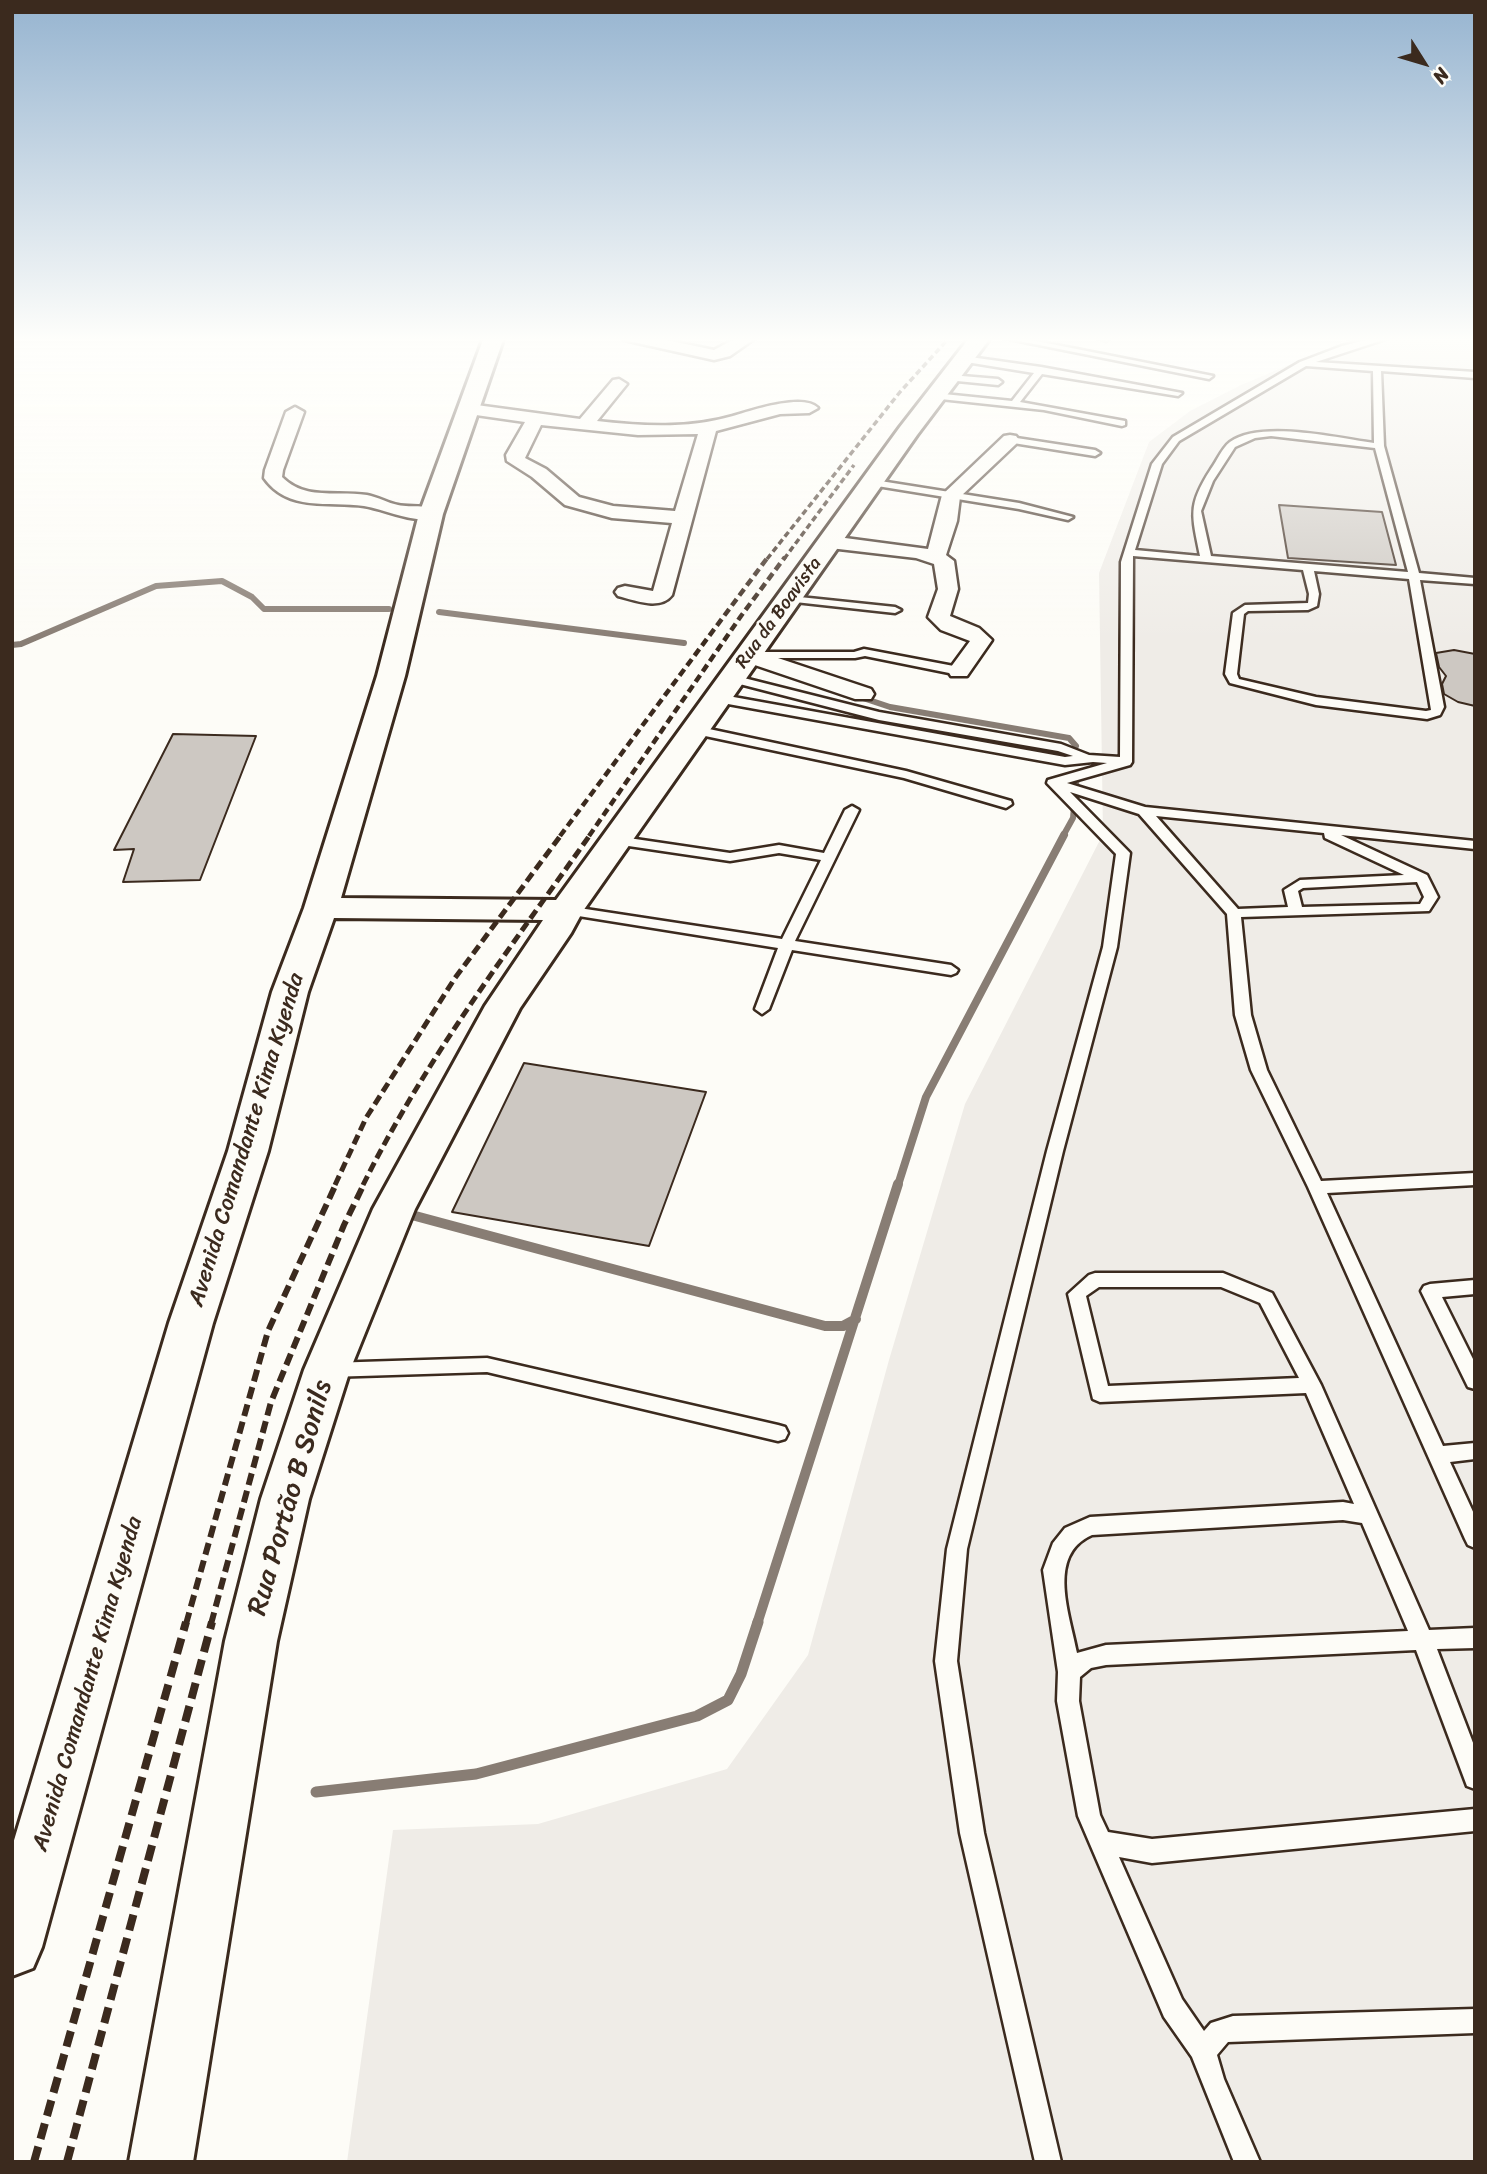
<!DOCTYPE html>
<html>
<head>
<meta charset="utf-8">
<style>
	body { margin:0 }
	#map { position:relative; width:1487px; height:2174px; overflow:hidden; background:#fdfcf7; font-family:Sriracha,sans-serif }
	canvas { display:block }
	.frame { position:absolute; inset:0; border:14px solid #3b2a1e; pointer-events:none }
	.north { position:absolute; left:1389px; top:28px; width:70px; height:70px; -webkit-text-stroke:5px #fdfcf7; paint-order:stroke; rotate:127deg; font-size:19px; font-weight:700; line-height:28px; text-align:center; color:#3b2a1e }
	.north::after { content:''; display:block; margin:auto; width:24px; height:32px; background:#3b2a1e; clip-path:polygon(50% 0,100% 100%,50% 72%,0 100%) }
</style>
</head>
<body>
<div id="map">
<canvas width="1487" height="2174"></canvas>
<div class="frame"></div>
<div class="north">N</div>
</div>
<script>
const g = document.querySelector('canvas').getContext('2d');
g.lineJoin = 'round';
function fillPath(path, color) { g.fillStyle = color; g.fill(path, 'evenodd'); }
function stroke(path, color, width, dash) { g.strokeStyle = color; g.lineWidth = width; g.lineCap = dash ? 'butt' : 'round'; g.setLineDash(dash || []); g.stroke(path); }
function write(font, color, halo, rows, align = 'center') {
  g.font = font + ' Sriracha,sans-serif'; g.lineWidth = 5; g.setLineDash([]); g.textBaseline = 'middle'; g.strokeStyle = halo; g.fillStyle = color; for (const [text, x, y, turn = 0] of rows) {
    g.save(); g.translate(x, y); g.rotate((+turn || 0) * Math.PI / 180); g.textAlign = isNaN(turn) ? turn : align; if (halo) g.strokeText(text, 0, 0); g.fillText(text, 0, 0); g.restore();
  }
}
fillPath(new Path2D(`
	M 1355,337 L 1475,337 L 1475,2162 L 347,2162 L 393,1830 L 538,1824 L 727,1769 L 808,1655 L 889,1360 L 965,1104 L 1103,834 L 1099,573 L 1149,442 L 1190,411 L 1241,385 Z`), '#efece7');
stroke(new Path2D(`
	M 439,612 L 684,643
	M 12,645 L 21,644 L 156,586 L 222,581 L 252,597 L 264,609 L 389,609
	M 857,696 L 890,707 L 1069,738 L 1076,746
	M 1063,836 L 1073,818 L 1077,774`), '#887d74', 6);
stroke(new Path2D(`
	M 898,1185 L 926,1097 L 1064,835`), '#887d74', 8);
stroke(new Path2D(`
	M 408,1214 L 825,1326 L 843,1326 L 856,1319
	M 757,1624 L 898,1184`), '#887d74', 10);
stroke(new Path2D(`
	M 316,1792 L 476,1774 L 697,1716 L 728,1700 L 741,1674 L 758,1622`), '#887d74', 11);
const building = new Path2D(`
	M 1279,505 L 1382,512 L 1396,565 L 1288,558 Z
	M 1454,650 L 1475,654 L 1475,706 L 1458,702 L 1444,694 L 1442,684 L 1446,676 L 1439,667 L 1436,653 Z
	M 173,734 L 256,736 L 200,880 L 123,882 L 134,849 L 114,850 Z
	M 524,1063 L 706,1092 L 649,1246 L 452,1212 Z`);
fillPath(building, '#cdc8c2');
stroke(building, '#3b2a1e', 2);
const service = new Path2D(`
	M 999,337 L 1016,337 L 1213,376 L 1209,379 Z
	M 1094,337 L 1110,337 L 1110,338 L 1106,341 Z
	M 1378,337 L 1392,337 L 1316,362 L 1475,372 L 1475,378 L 1381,371 L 1384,446 L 1419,573 L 1475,578 L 1475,584 L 1420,580 L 1444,707 L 1440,715 L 1427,719 L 1316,705 L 1230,683 L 1225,674 L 1233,613 L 1245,605 L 1308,603 L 1309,594 L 1303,570 L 1133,556 L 1132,762 L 1130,765 L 1067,783 L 1145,807 L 1475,841 L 1475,849 L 1341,835 L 1427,875 L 1438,897 L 1429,911 L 1241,917 L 1251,1015 L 1267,1070 L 1321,1181 L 1475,1173 L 1475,1185 L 1327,1193 L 1443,1446 L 1475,1443 L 1475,1459 L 1450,1462 L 1475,1516 L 1475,1548 L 1468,1545 L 1465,1539 L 1308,1187 L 1251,1070 L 1235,1015 L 1227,914 L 1139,814 L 1070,792 L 1130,853 L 1117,947 L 1063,1151 L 967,1549 L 957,1661 L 984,1833 L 1061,2162 L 1035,2162 L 960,1833 L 935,1661 L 947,1549 L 1047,1151 L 1103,947 L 1116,854 L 1047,783 L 1048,780 L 1107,763 L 1093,762 L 1065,765 L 717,702 L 711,698 L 717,694 L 1065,757 L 1073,756 L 1058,751 L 879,720 L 728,681 L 728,677 L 732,675 L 879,712 L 1061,744 L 1089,755 L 1120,757 L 1121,562 L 1152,464 L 1173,437 L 1300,362 L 1342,346 ZM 1306,366 L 1373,371 L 1374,443 C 1337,438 1261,420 1230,442 C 1222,448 1217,461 1211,469 C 1187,506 1192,515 1200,556 L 1135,550 L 1162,464 L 1179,441 ZM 1271,436 L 1375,448 L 1408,572 L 1211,556 L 1201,511 L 1213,481 L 1235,447 L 1255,438 ZM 1314,571 L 1409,579 L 1431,710 L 1426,711 L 1316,697 L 1239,679 L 1237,674 L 1244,614 L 1248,611 L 1308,610 L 1317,606 L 1319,594 ZM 1156,816 L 1324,833 L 1325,838 L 1404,875 L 1300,880 L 1284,890 L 1288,907 L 1238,909 ZM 1417,882 L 1424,897 L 1420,904 L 1302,907 L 1298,891 L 1303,888 Z
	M 963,356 L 1041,367 L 1182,393 L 1178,396 L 1042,374 L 1020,402 L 1125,421 L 1125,425 L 1122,426 L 1044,410 L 931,398 L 930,396 L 934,393 L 1012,401 L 1034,373 L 960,361 L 959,359 Z
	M 950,375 L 998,379 L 1002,382 L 998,385 L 947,380 L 947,376 Z
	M 1010,437 L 1095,450 L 1100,453 L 1095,456 L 1007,442 L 1005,440 Z
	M 874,480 L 1019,503 L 1073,517 L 1068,520 L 1019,509 L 871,485 L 869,483 Z
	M 790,596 L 895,607 L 901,610 L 895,613 L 786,601 L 785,599 Z
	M 864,649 L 959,667 L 965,671 L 959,675 L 865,656 L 855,658 L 751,658 L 745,655 L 751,652 L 854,652 Z
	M 695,726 L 906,771 L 1011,801 L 1012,804 L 1006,808 L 904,778 L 691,733 L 689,730 Z
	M 852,806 L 859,810 L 795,941 L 951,965 L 958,970 L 956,973 L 951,975 L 792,950 L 769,1009 L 762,1014 L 755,1009 L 778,948 L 566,914 L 559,910 L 566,906 L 782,939 L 821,860 L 779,853 L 730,861 L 615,844 L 608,840 L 615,836 L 730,853 L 779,845 L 824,853 L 845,810 Z
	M 1095,1273 L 1223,1273 L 1272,1293 L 1321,1385 L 1429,1630 L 1475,1628 L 1475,1648 L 1437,1649 L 1475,1748 L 1475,1789 L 1467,1786 L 1416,1650 L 1106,1665 L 1091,1668 L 1080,1677 L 1079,1701 L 1100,1815 L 1108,1832 L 1152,1839 L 1475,1809 L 1475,1831 L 1152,1863 L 1119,1857 L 1182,1999 L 1204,2031 L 1211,2023 L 1233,2016 L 1475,2009 L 1475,2033 L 1228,2042 L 1217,2055 L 1224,2079 L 1260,2162 L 1234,2162 L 1192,2057 L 1164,2017 L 1078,1816 L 1057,1701 L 1058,1672 L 1043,1570 L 1053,1543 L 1065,1528 L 1090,1517 L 1343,1502 L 1354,1504 L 1306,1393 L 1100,1402 L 1093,1399 L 1068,1294 L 1089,1275 ZM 1099,1287 L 1221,1287 L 1260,1303 L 1299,1378 L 1108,1386 L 1086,1296 ZM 1343,1520 L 1362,1523 L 1408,1631 L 1106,1645 L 1077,1653 C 1070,1615 1046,1555 1092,1535 Z
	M 1475,1280 L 1475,1294 L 1442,1297 L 1475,1363 L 1475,1389 L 1468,1387 L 1421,1291 L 1424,1286 L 1430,1284 Z
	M 487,1358 L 778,1425 L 785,1427 L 788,1433 L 785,1439 L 778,1441 L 487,1372 L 329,1377 L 322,1375 L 320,1370 L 322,1365 L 329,1363 Z`);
const minor = new Path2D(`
	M 622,337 L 652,337 L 714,350 L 738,337 L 757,337 L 730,356 L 714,360 L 624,340 Z
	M 619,379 L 627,384 L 597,421 C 642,426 689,429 733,416 C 752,410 804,393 818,408 L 809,413 L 780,414 L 716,431 L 672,595 C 660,611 634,600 618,596 L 615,592 L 618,588 L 625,586 L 653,591 L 672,523 L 612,518 L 565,505 L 532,477 L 507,461 L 506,455 L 525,422 L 469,414 L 460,409 L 469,404 L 580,419 L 613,380 ZM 541,425 L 638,435 L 698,434 L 675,511 L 613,506 L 579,497 L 546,469 L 525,458 Z
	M 295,407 L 304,412 L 283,470 L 282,477 C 306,501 337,490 367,495 C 378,497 388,503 398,505 C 411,508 432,503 441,514 L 438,518 C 412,524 388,510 364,506 C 328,501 288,512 264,478 L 265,470 L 286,412 Z
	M 1010,435 L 1016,436 L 1019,440 L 1016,444 L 960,497 L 957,521 L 946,555 L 954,561 L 958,589 L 950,616 L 979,628 L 992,640 L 967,676 L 951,676 L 948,671 L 970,641 L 941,630 L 928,617 L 938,589 L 934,564 L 916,558 L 830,548 L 820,542 L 830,536 L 928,549 L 942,495 L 1004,436 Z
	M 748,648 L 871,689 L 874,694 L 871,699 L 855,699 L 740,660 L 737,655 L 740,650 Z`);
const primary = new Path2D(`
	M 484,337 L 504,337 L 443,514 L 405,676 L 341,898 L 556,900 L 900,427 L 970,337 L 991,337 L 917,435 L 583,911 L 571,933 L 520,1008 L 415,1209 L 350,1370 L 309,1499 L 277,1641 L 193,2162 L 129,2162 L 225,1641 L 261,1499 L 304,1370 L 373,1209 L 485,1006 L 543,920 L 334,918 L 308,992 L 268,1151 L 213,1323 L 42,1947 L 33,1968 L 12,1976 L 12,1847 L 169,1323 L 228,1151 L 272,992 L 304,908 L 377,676 L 419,514 Z`);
stroke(service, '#3b2a1e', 5);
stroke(minor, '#3b2a1e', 5);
stroke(primary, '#3b2a1e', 6);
fillPath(service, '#fdfcf7');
fillPath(minor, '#fdfcf7');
fillPath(primary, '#fdfcf7');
stroke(new Path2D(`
	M 767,559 L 900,392 L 950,337
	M 784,559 L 854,465`), '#3b2a1e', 3.5, [6, 3.5]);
stroke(new Path2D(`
	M 560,836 L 768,557
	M 589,836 L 741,616 L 785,557`), '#3b2a1e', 4.5, [8, 4.5]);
stroke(new Path2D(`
	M 335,1185 L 366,1118 L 455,978 L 561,835
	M 363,1185 C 425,1060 510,948 590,835`), '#3b2a1e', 5, [10, 5]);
stroke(new Path2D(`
	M 186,1624 L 268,1331 L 336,1184
	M 211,1624 L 271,1402 L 344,1225 L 364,1184`), '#3b2a1e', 6, [12, 6]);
stroke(new Path2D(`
	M 34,2162 L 186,1622
	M 67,2162 L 212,1622`), '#3b2a1e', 8, [16, 8]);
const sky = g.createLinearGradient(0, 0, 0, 641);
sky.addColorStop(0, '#96b4d0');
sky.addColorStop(0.53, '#fefefb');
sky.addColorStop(1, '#fefefb00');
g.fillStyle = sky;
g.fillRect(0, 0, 1487, 641);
write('19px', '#3b2a1e', '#fdfcf7', [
	["Rua da Boavista",779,613,-54]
]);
write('23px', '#3b2a1e', '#fdfcf7', [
	["Avenida Comandante Kima Kyenda",247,1140,-73],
	["Avenida Comandante Kima Kyenda",88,1684,-74]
]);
write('28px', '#3b2a1e', '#fdfcf7', [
	["Rua Portão B Sonils",291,1498,-74]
]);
</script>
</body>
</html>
